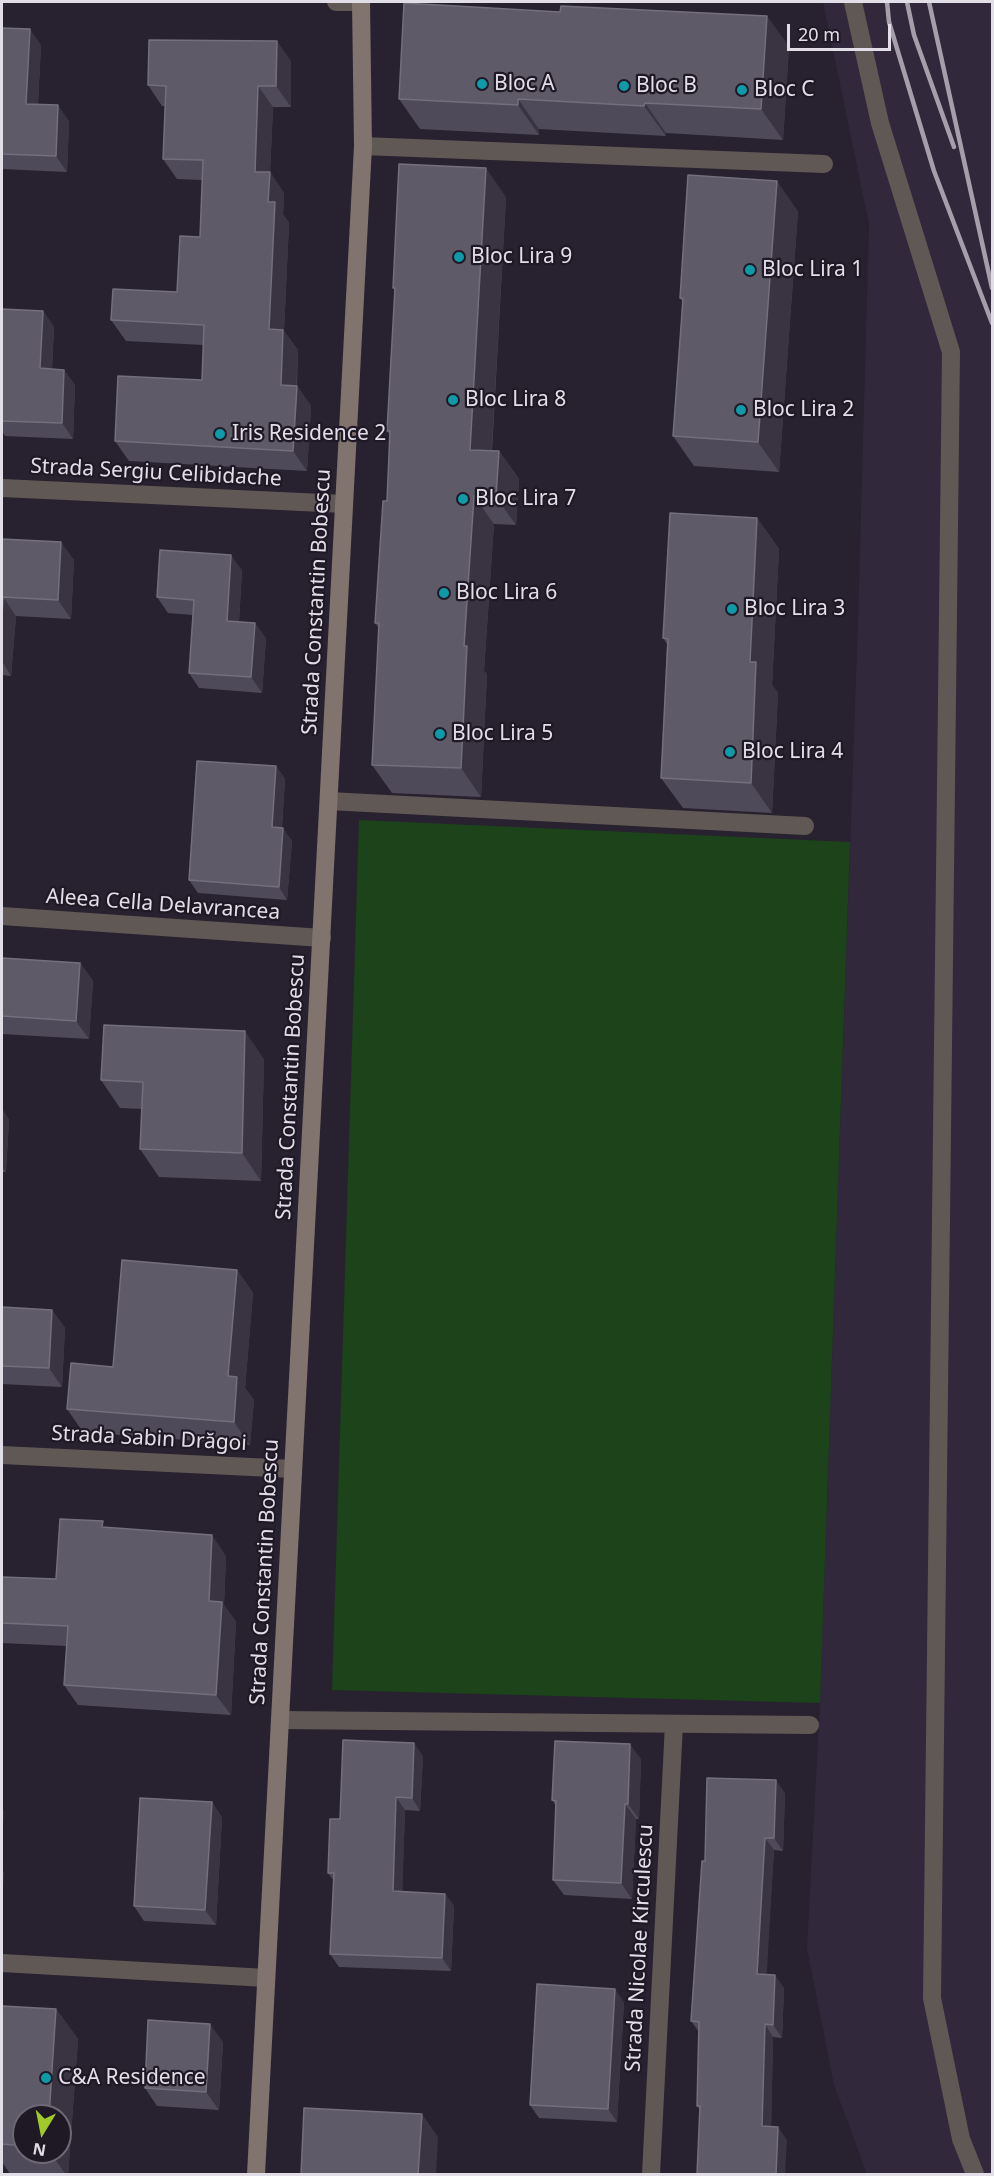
<!DOCTYPE html>
<html>
<head>
<meta charset="utf-8">
<style>
	body { margin:0 }
	#map { position:relative; width:994px; height:2176px; overflow:hidden; background:#282230; font-family:"Noto Sans",sans-serif }
	canvas { display:block }
	.frame { position:absolute; inset:0; border:3px solid #e2dee8; pointer-events:none }
	.north { position:absolute; left:12px; top:2104px; width:60px; height:60px; box-sizing:border-box; background:#1f1926; border:2px solid #6d6874; border-radius:50%; rotate:190deg; font-size:16px; font-weight:700; line-height:24px; text-align:center; color:#e2dee8 }
	.north::after { content:''; display:block; margin:auto; width:21px; height:27px; background:#a0c92c; clip-path:polygon(50% 0,100% 100%,50% 72%,0 100%) }
	.scale { position:absolute; left:787px; top:24px; width:104px; height:27px; box-sizing:border-box; border:3px solid #e2dee8; border-top:0; padding-left:8px; font-size:18px; line-height:21px; white-space:nowrap; color:#e2dee8; -webkit-text-stroke:4px #1f1926; paint-order:stroke }
</style>
</head>
<body>
<div id="map">
<canvas width="994" height="2176"></canvas>
<div class="frame"></div>
<div class="north">N</div>
<div class="scale">20 m</div>
</div>
<script>
const g = document.querySelector('canvas').getContext('2d');
g.lineJoin = 'round';
function fillPath(path, color) { g.fillStyle = color; g.fill(path, 'evenodd'); }
function stroke(path, color, width, dash) { g.strokeStyle = color; g.lineWidth = width; g.lineCap = dash ? 'butt' : 'round'; g.setLineDash(dash || []); g.stroke(path); }
function write(font, color, halo, rows, align = 'center') {
  g.font = font + ' "Noto Sans",sans-serif'; g.lineWidth = 4.5; g.setLineDash([]); g.textBaseline = 'middle'; g.strokeStyle = halo; g.fillStyle = color; for (const [text, x, y, turn = 0] of rows) {
    g.save(); g.translate(x, y); g.rotate((+turn || 0) * Math.PI / 180); g.textAlign = isNaN(turn) ? turn : align; if (halo) g.strokeText(text, 0, 0); g.fillText(text, 0, 0); g.restore();
  }
}
fillPath(new Path2D(`
	M 823,2 L 992,2 L 992,2174 L 867,2174 L 834,2085 L 807,1948 L 820,1703 L 858,622 L 869,224 Z`), '#31283c');
fillPath(new Path2D(`
	M 359,820 L 850,842 L 820,1703 L 332,1690 Z`), '#1c4319');
stroke(new Path2D(`
	M 853,2 L 880,123 L 951,352 L 932,1998 L 961,2139 L 975,2174
	M 363,146 L 824,164
	M 329,801 L 805,826
	M 280,1720 L 810,1725`), '#605854', 18);
stroke(new Path2D(`
	M 336,2 L 361,2
	M 2,488 L 344,504
	M 2,916 L 322,938
	M 2,1455 L 293,1469
	M 2,1963 L 266,1978
	M 651,2174 L 674,1724`), '#605854', 18);
stroke(new Path2D(`
	M 256,2174 L 363,146 L 361,2`), '#81746e', 18);
stroke(new Path2D(`
	M 887,2 L 889,22 L 934,171 L 992,323
	M 907,2 L 914,35 L 954,147
	M 929,2 L 992,288`), '#a49faa', 4.5);
fillPath(new Path2D(`
	M 2,28 L 41,45 L 38,104 L 69,121 L 67,172 L 2,169 Z
	M 789,46 L 783,140 L 666,133 L 666,136 L 539,129 L 539,135 L 420,129 L 399,99 Z
	M 291,61 L 291,107 L 273,107 L 270,172 L 284,193 L 283,214 L 289,223 L 284,331 L 298,350 L 297,386 L 311,406 L 307,471 L 129,461 L 115,441 L 202,380 L 204,345 L 126,341 L 111,320 L 177,292 L 200,237 L 202,180 L 177,179 L 163,159 L 165,106 L 162,106 L 148,85 Z
	M 506,197 L 492,451 L 499,451 L 519,479 L 516,525 L 494,524 L 484,671 L 487,674 L 481,797 L 392,793 L 372,765 L 379,628 L 375,623 L 387,501 L 390,435 L 387,431 L 395,291 L 393,288 Z
	M 798,211 L 779,472 L 694,466 L 673,436 L 683,302 L 680,298 Z
	M 2,309 L 43,311 L 54,327 L 52,369 L 64,370 L 75,385 L 73,439 L 5,436 L 2,431 Z
	M 757,518 L 779,549 L 772,685 L 778,693 L 772,813 L 683,808 L 661,778 L 667,644 L 663,638 Z
	M 2,539 L 74,560 L 71,619 L 16,616 L 11,676 L 2,675 Z
	M 242,570 L 239,621 L 266,638 L 262,693 L 199,688 L 189,673 L 193,615 L 168,613 L 157,597 Z
	M 276,766 L 285,779 L 282,828 L 292,841 L 287,900 L 198,893 L 189,880 Z
	M 2,958 L 80,963 L 93,981 L 89,1039 L 2,1034 Z
	M 264,1059 L 261,1181 L 159,1177 L 140,1149 L 142,1109 L 120,1108 L 101,1080 Z
	M 2,1109 L 9,1120 L 6,1172 L 2,1172 Z
	M 237,1270 L 253,1293 L 245,1388 L 254,1400 L 250,1445 L 83,1432 L 67,1409 L 113,1367 Z
	M 2,1307 L 52,1310 L 65,1328 L 62,1387 L 2,1384 Z
	M 107,1528 L 226,1556 L 224,1605 L 236,1622 L 231,1715 L 78,1705 L 64,1685 L 67,1646 L 2,1643 L 2,1577 L 56,1579 Z
	M 423,1756 L 420,1811 L 405,1810 L 402,1892 L 445,1894 L 454,1906 L 451,1971 L 339,1967 L 330,1954 L 334,1881 L 328,1873 L 340,1819 Z
	M 641,1759 L 639,1819 L 636,1819 L 632,1899 L 564,1895 L 553,1880 L 556,1806 L 552,1800 Z
	M 785,1793 L 783,1851 L 774,1850 L 766,1974 L 784,1988 L 782,2038 L 773,2037 L 771,2127 L 787,2140 L 700,2110 L 697,2106 L 699,2032 L 691,2021 L 705,1861 Z
	M 212,1802 L 222,1818 L 216,1925 L 144,1921 L 134,1906 Z
	M 624,2002 L 617,2122 L 539,2118 L 530,2105 Z
	M 2,2006 L 56,2009 L 78,2039 L 68,2175 L 23,2175 L 10,2174 L 2,2162 ZM 24,2116 L 60,2152 L 24,2152 Z
	M 223,2042 L 219,2110 L 157,2106 L 145,2088 Z`), '#4f4a59');
fillPath(new Path2D(`
	M 767,16 L 789,46 L 783,140 L 761,109 Z
	M 30,29 L 41,45 L 37,120 L 26,104 Z
	M 277,41 L 291,61 L 291,107 L 276,86 Z
	M 258,86 L 273,107 L 270,172 L 284,193 L 283,214 L 289,223 L 284,331 L 298,350 L 296,393 L 297,386 L 311,406 L 307,471 L 293,451 L 281,385 L 269,329 L 268,202 L 255,172 Z
	M 518,99 L 539,129 L 539,135 L 518,105 Z
	M 645,103 L 666,133 L 666,136 L 644,106 Z
	M 58,105 L 69,121 L 67,172 L 56,156 Z
	M 486,168 L 506,197 L 490,478 L 470,450 Z
	M 777,181 L 798,211 L 779,472 L 758,442 Z
	M 43,311 L 54,327 L 51,384 L 40,368 Z
	M 64,370 L 75,385 L 73,439 L 62,423 Z
	M 499,451 L 519,479 L 516,525 L 496,497 Z
	M 474,496 L 494,524 L 484,671 L 487,674 L 481,797 L 461,768 L 464,646 Z
	M 757,518 L 779,549 L 772,685 L 778,693 L 772,813 L 751,783 L 750,662 Z
	M 61,542 L 74,560 L 71,619 L 58,600 Z
	M 231,555 L 242,570 L 238,636 L 227,621 Z
	M 3,597 L 16,616 L 11,676 L 2,661 L 2,618 Z
	M 255,623 L 266,638 L 262,693 L 251,677 Z
	M 276,766 L 285,779 L 281,840 L 272,827 Z
	M 2,768 L 3,770 L 2,803 Z
	M 283,828 L 292,841 L 287,900 L 279,887 Z
	M 80,963 L 93,981 L 89,1039 L 76,1021 Z
	M 245,1031 L 264,1059 L 261,1181 L 242,1153 Z
	M 2,1109 L 9,1120 L 6,1172 L 2,1167 Z
	M 237,1270 L 253,1293 L 245,1388 L 254,1400 L 250,1445 L 234,1422 L 228,1376 Z
	M 52,1310 L 65,1328 L 62,1387 L 49,1368 Z
	M 212,1535 L 226,1556 L 224,1605 L 236,1622 L 231,1715 L 216,1695 L 209,1601 Z
	M 414,1743 L 423,1756 L 420,1811 L 412,1798 Z
	M 630,1744 L 641,1759 L 639,1819 L 628,1804 Z
	M 776,1780 L 785,1793 L 783,1851 L 774,1838 Z
	M 396,1797 L 405,1810 L 402,1904 L 393,1891 Z
	M 212,1802 L 222,1818 L 216,1925 L 205,1910 Z
	M 625,1804 L 636,1819 L 632,1899 L 621,1883 Z
	M 2,1808 L 4,1811 L 2,1839 Z
	M 765,1838 L 774,1850 L 766,1987 L 757,1974 Z
	M 2,1869 L 4,1872 L 2,1903 Z
	M 445,1894 L 454,1906 L 451,1971 L 442,1958 Z
	M 775,1975 L 784,1988 L 782,2038 L 773,2025 Z
	M 615,1989 L 624,2002 L 617,2122 L 608,2109 Z
	M 56,2009 L 78,2039 L 68,2175 L 66,2175 L 50,2152 L 60,2152 L 60,2116 L 49,2116 Z
	M 210,2024 L 223,2042 L 219,2110 L 206,2092 Z
	M 765,2024 L 773,2037 L 771,2139 L 762,2126 Z
	M 422,2114 L 438,2137 L 436,2175 L 418,2175 Z
	M 778,2127 L 787,2140 L 785,2175 L 776,2175 Z`), '#393342');
const building = new Path2D(`
	M 404,3 L 560,12 L 561,6 L 767,16 L 761,109 L 645,103 L 644,106 L 518,99 L 518,105 L 399,99 Z
	M 2,28 L 30,29 L 26,104 L 58,105 L 56,156 L 2,154 Z
	M 149,40 L 277,41 L 276,86 L 258,86 L 255,172 L 270,172 L 268,202 L 275,202 L 269,329 L 283,330 L 281,385 L 297,386 L 293,451 L 115,441 L 118,376 L 202,380 L 204,325 L 111,320 L 113,289 L 177,292 L 180,236 L 200,237 L 203,160 L 163,159 L 166,86 L 148,85 Z
	M 399,164 L 486,168 L 470,450 L 499,451 L 496,497 L 474,496 L 464,646 L 467,646 L 461,768 L 372,765 L 379,623 L 375,623 L 383,501 L 387,501 L 390,431 L 387,431 L 395,288 L 393,288 Z
	M 688,175 L 777,181 L 758,442 L 673,436 L 683,299 L 680,298 Z
	M 2,309 L 43,311 L 40,368 L 64,370 L 62,423 L 2,421 Z
	M 670,513 L 757,518 L 750,662 L 756,662 L 751,783 L 661,778 L 668,639 L 663,638 Z
	M 2,539 L 61,542 L 58,600 L 3,597 L 2,618 Z
	M 160,550 L 231,555 L 227,621 L 255,623 L 251,677 L 189,673 L 194,600 L 157,597 Z
	M 197,761 L 276,766 L 272,827 L 283,828 L 279,887 L 189,880 Z
	M 2,958 L 80,963 L 76,1021 L 2,1016 Z
	M 104,1025 L 245,1031 L 242,1153 L 140,1149 L 143,1082 L 101,1080 Z
	M 122,1260 L 237,1270 L 228,1376 L 237,1377 L 234,1422 L 67,1409 L 71,1363 L 113,1367 Z
	M 2,1307 L 52,1310 L 49,1368 L 2,1366 Z
	M 60,1519 L 103,1521 L 102,1527 L 212,1535 L 209,1601 L 222,1602 L 216,1695 L 64,1685 L 68,1626 L 2,1623 L 2,1577 L 56,1579 Z
	M 343,1740 L 414,1743 L 412,1798 L 396,1797 L 393,1891 L 445,1894 L 442,1958 L 330,1954 L 334,1873 L 328,1873 L 330,1819 L 340,1819 Z
	M 555,1741 L 630,1744 L 628,1804 L 625,1804 L 621,1883 L 553,1880 L 556,1801 L 552,1800 Z
	M 707,1778 L 776,1780 L 774,1838 L 765,1838 L 757,1974 L 775,1975 L 773,2025 L 765,2024 L 762,2126 L 778,2127 L 776,2175 L 697,2175 L 700,2106 L 697,2106 L 699,2022 L 691,2021 L 702,1861 L 705,1861 Z
	M 140,1798 L 212,1802 L 205,1910 L 134,1906 Z
	M 537,1984 L 615,1989 L 608,2109 L 530,2105 Z
	M 2,2006 L 56,2009 L 49,2116 L 24,2116 L 24,2146 L 2,2144 Z
	M 148,2020 L 210,2024 L 206,2092 L 145,2088 Z
	M 304,2108 L 422,2114 L 418,2175 L 301,2175 Z`);
fillPath(building, '#5f5a68');
stroke(building, '#736f7c', 1.5);
for (const [x, y, r, color] of [
	[482,84,6,"#0f9aa8"],
	[624,86,6,"#0f9aa8"],
	[742,90,6,"#0f9aa8"],
	[459,257,6,"#0f9aa8"],
	[750,270,6,"#0f9aa8"],
	[453,400,6,"#0f9aa8"],
	[741,410,6,"#0f9aa8"],
	[220,434,6,"#0f9aa8"],
	[463,499,6,"#0f9aa8"],
	[444,593,6,"#0f9aa8"],
	[732,609,6,"#0f9aa8"],
	[440,734,6,"#0f9aa8"],
	[730,752,6,"#0f9aa8"],
	[46,2078,6,"#0f9aa8"]
]) { const dot = new Path2D(); dot.arc(x, y, r, 0, 2 * Math.PI); g.fillStyle = color; g.fill(dot); stroke(dot, '#1f1926', 2); }
write('21px', '#e2dee8', '#1f1926', [
	["Bloc A",494,84],
	["Bloc B",636,86],
	["Bloc C",754,90],
	["Bloc Lira 9",471,257],
	["Bloc Lira 1",762,270],
	["Bloc Lira 8",465,400],
	["Bloc Lira 2",753,410],
	["Iris Residence 2",232,434],
	["Bloc Lira 7",475,499],
	["Bloc Lira 6",456,593],
	["Bloc Lira 3",744,609],
	["Bloc Lira 5",452,734],
	["Bloc Lira 4",742,752],
	["C&A Residence",58,2078]
], 'left');
write('21px', '#e2dee8', '#1f1926', [
	["Strada Sergiu Celibidache",156,473,3],
	["Strada Constantin Bobescu",317,602,-87],
	["Aleea Cella Delavrancea",163,905,4],
	["Strada Constantin Bobescu",291,1087,-87],
	["Strada Sabin Drăgoi",149,1439,3],
	["Strada Constantin Bobescu",265,1572,-87],
	["Strada Nicolae Kirculescu",640,1948,-87]
]);
</script>
</body>
</html>
